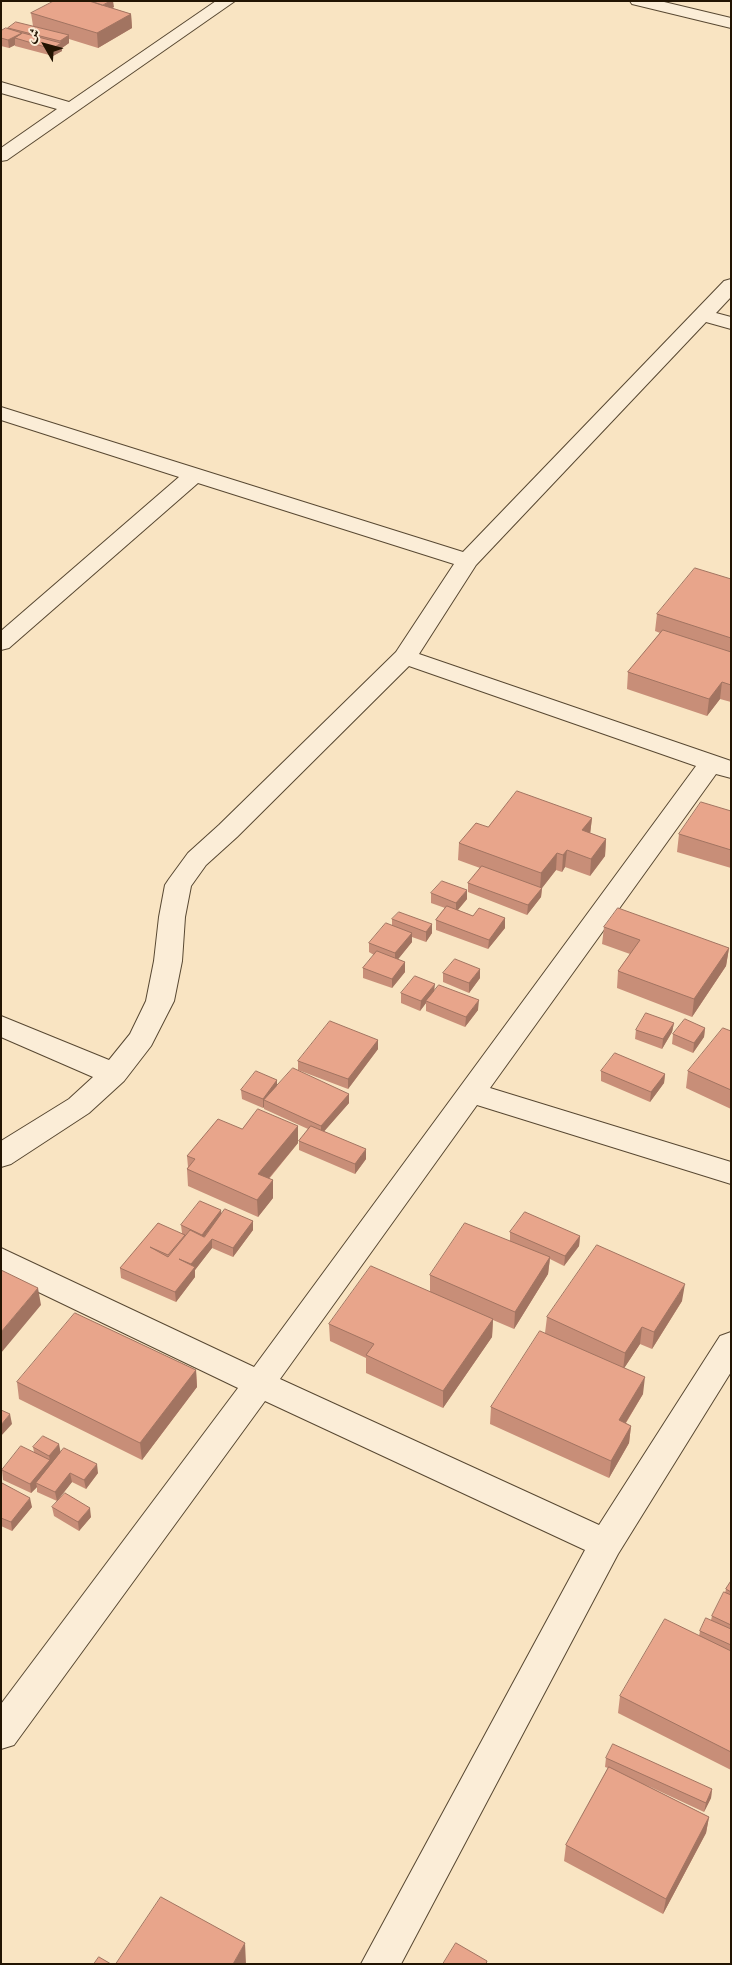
<!DOCTYPE html>
<html>
<head>
<meta charset="utf-8">
<style>
	body { margin:0 }
	#map { position:relative; width:732px; height:1965px; overflow:hidden; background:#f9e4c2; font-family:Alegreya,Amiri,serif }
	canvas { display:block }
	.frame { position:absolute; inset:0; border:2px solid #221402; pointer-events:none }
	.north { position:absolute; left:20px; top:20px; width:50px; height:50px; -webkit-text-stroke:4px #fbedd7; paint-order:stroke; rotate:308deg; font-size:14px; font-weight:700; line-height:20px; text-align:center; color:#221402 }
	.north::after { content:''; display:block; margin:auto; width:18px; height:22px; background:#221402; clip-path:polygon(50% 0,100% 100%,50% 72%,0 100%) }
</style>
</head>
<body>
<div id="map">
<canvas width="732" height="1965"></canvas>
<div class="frame"></div>
<div class="north">ش</div>
</div>
<script>
const g = document.querySelector('canvas').getContext('2d');
g.lineJoin = 'round';
function stroke(path, color, width, dash) { g.strokeStyle = color; g.lineWidth = width; g.lineCap = dash ? 'butt' : 'round'; g.setLineDash(dash || []); g.stroke(path); }
function fillPath(path, color) { g.fillStyle = color; g.fill(path, 'evenodd'); }
const minor = new Path2D(`
	M 216,1 L 235,1 L 7,160 L 1,161 L 1,148 L 57,109 L 1,93 L 1,82 L 69,102 Z
	M 630,1 L 660,1 L 731,18 L 731,28 L 632,4 Z
	M 731,279 L 731,297 L 716,313 L 731,317 L 731,329 L 706,322 L 476,565 L 419,654 L 731,761 L 731,778 L 716,774 L 490,1088 L 731,1162 L 731,1184 L 477,1105 L 280,1379 L 599,1525 L 720,1336 L 731,1332 L 731,1372 L 618,1554 L 401,1964 L 361,1964 L 585,1550 L 265,1401 L 14,1745 L 1,1749 L 1,1704 L 238,1388 L 1,1274 L 1,1248 L 254,1367 L 696,766 L 409,666 L 237,837 L 206,865 L 191,886 L 185,917 L 182,961 L 174,1001 L 151,1046 L 124,1081 L 89,1113 L 11,1164 L 1,1167 L 1,1141 L 69,1099 L 93,1077 L 1,1037 L 1,1016 L 109,1060 L 130,1034 L 146,1001 L 154,961 L 159,917 L 165,885 L 169,879 L 188,853 L 219,825 L 396,652 L 454,564 L 198,483 L 9,648 L 1,650 L 1,631 L 179,477 L 1,420 L 1,407 L 463,552 L 724,281 Z`);
stroke(minor, '#584832', 2);
fillPath(minor, '#fbedd7');
fillPath(new Path2D(`
	M 114,7 L 112,8 L 131,14 L 132,28 L 98,48 L 69,39 L 69,43 L 62,48 L 62,51 L 53,56 L 15,46 L 15,45 L 9,48 L 1,46 L 1,31 L 8,29 L 8,28 L 33,26 L 31,13 Z
	M 731,579 L 731,702 L 720,699 L 707,716 L 627,689 L 628,672 L 660,633 L 655,631 L 657,614 Z
	M 731,811 L 731,868 L 677,852 L 679,834 Z
	M 592,818 L 590,833 L 606,839 L 605,856 L 590,876 L 565,867 L 562,872 L 556,870 L 542,888 L 541,897 L 527,915 L 468,892 L 468,883 L 480,868 L 458,860 L 459,843 L 488,827 Z
	M 431,893 L 467,899 L 458,910 L 473,916 L 505,918 L 505,928 L 488,949 L 436,930 L 436,920 L 445,908 L 431,903 Z
	M 392,919 L 432,924 L 432,933 L 426,942 L 412,937 L 412,942 L 398,959 L 405,962 L 405,972 L 392,988 L 363,978 L 363,968 L 374,955 L 369,952 L 369,943 L 392,925 Z
	M 604,927 L 729,948 L 726,966 L 692,1017 L 617,988 L 618,971 L 630,954 L 602,944 Z
	M 443,973 L 480,978 L 469,993 L 443,982 Z
	M 434,991 L 478,1010 L 465,1027 L 426,1011 L 426,1003 L 420,1011 L 401,1003 L 401,993 Z
	M 674,1023 L 672,1032 L 662,1049 L 635,1039 L 636,1030 Z
	M 705,1028 L 704,1037 L 693,1053 L 672,1044 L 673,1034 Z
	M 731,1031 L 731,1109 L 686,1088 L 688,1071 Z
	M 378,1040 L 378,1049 L 348,1089 L 298,1070 L 298,1061 Z
	M 601,1071 L 665,1074 L 664,1083 L 650,1102 L 601,1081 Z
	M 277,1080 L 277,1086 L 349,1094 L 349,1103 L 324,1131 L 366,1159 L 355,1174 L 299,1150 L 299,1141 L 308,1129 L 264,1109 L 264,1107 L 263,1108 L 242,1099 L 241,1090 Z
	M 298,1126 L 298,1143 L 269,1179 L 273,1180 L 273,1198 L 258,1217 L 188,1186 L 187,1169 L 188,1167 L 187,1156 Z
	M 221,1210 L 221,1214 L 253,1221 L 253,1230 L 233,1257 L 212,1248 L 195,1270 L 195,1277 L 176,1302 L 121,1278 L 120,1268 L 182,1233 L 181,1225 Z
	M 510,1232 L 580,1236 L 579,1246 L 564,1266 L 550,1259 L 548,1274 L 514,1329 L 493,1320 L 492,1337 L 443,1408 L 366,1373 L 366,1358 L 330,1341 L 329,1324 L 430,1291 L 430,1275 L 510,1241 Z
	M 682,1301 L 652,1349 L 640,1344 L 624,1368 L 643,1394 L 626,1423 L 631,1426 L 629,1443 L 609,1478 L 490,1424 L 491,1407 L 545,1333 L 547,1317 Z
	M 196,1370 L 197,1387 L 142,1460 L 19,1399 L 17,1382 Z
	M 33,1447 L 60,1453 L 98,1473 L 86,1489 L 72,1482 L 57,1501 L 37,1492 L 37,1487 L 31,1493 L 3,1480 L 2,1470 L 34,1452 Z
	M 1,1484 L 32,1507 L 12,1531 L 1,1526 Z
	M 52,1507 L 91,1517 L 79,1531 L 54,1516 Z
	M 731,1581 L 731,1770 L 618,1713 L 620,1696 L 699,1636 L 700,1631 L 711,1620 L 712,1616 L 725,1593 L 726,1589 Z
	M 606,1758 L 712,1789 L 711,1798 L 704,1812 L 644,1784 L 709,1817 L 706,1833 L 663,1914 L 564,1861 L 566,1845 L 608,1768 L 605,1767 Z`), '#c88e78');
fillPath(new Path2D(`
	M 110,1 L 113,1 L 114,7 L 104,13 L 103,5 Z
	M 131,14 L 132,28 L 98,48 L 97,33 Z
	M 22,33 L 22,40 L 15,38 L 15,45 L 9,48 L 8,40 Z
	M 69,35 L 69,43 L 62,48 L 62,51 L 53,56 L 52,49 L 61,43 L 60,41 Z
	M 722,682 L 720,699 L 707,716 L 709,699 Z
	M 592,818 L 590,835 L 582,830 Z
	M 606,839 L 605,856 L 590,876 L 591,859 Z
	M 567,850 L 565,867 L 562,872 L 563,855 Z
	M 557,853 L 556,870 L 542,888 L 541,897 L 527,915 L 528,905 L 540,890 L 541,873 Z
	M 467,890 L 467,899 L 456,912 L 456,903 Z
	M 505,918 L 505,928 L 488,949 L 489,940 Z
	M 432,924 L 432,933 L 426,942 L 426,932 Z
	M 412,933 L 412,942 L 395,963 L 395,953 Z
	M 729,948 L 726,966 L 692,1017 L 694,999 Z
	M 405,962 L 405,972 L 392,988 L 392,979 Z
	M 480,969 L 480,978 L 469,993 L 469,983 Z
	M 435,984 L 434,993 L 426,1001 L 426,1003 L 420,1011 L 421,1001 Z
	M 479,1000 L 478,1010 L 465,1027 L 466,1017 Z
	M 674,1023 L 672,1032 L 662,1049 L 663,1039 Z
	M 705,1028 L 704,1037 L 693,1053 L 694,1043 Z
	M 378,1040 L 378,1049 L 348,1089 L 348,1079 Z
	M 665,1074 L 664,1083 L 650,1102 L 651,1092 Z
	M 277,1080 L 277,1089 L 264,1100 L 264,1107 L 263,1108 L 263,1099 Z
	M 349,1094 L 349,1103 L 321,1135 L 321,1126 Z
	M 298,1126 L 298,1143 L 258,1191 L 258,1174 Z
	M 366,1149 L 366,1159 L 355,1174 L 355,1164 Z
	M 273,1180 L 273,1198 L 258,1217 L 257,1200 Z
	M 221,1210 L 222,1219 L 203,1244 L 202,1235 Z
	M 253,1221 L 253,1230 L 233,1257 L 233,1248 Z
	M 580,1236 L 579,1246 L 564,1266 L 565,1256 Z
	M 212,1239 L 212,1248 L 195,1270 L 195,1277 L 176,1302 L 175,1292 L 192,1271 L 191,1264 Z
	M 550,1257 L 548,1274 L 514,1329 L 515,1312 Z
	M 685,1284 L 682,1301 L 652,1349 L 654,1332 Z
	M 38,1288 L 41,1305 L 1,1353 L 1,1332 Z
	M 493,1319 L 492,1337 L 443,1408 L 443,1391 Z
	M 642,1327 L 640,1344 L 623,1370 L 625,1353 Z
	M 196,1370 L 197,1387 L 142,1460 L 140,1443 Z
	M 645,1377 L 643,1394 L 617,1437 L 619,1420 Z
	M 10,1414 L 12,1424 L 1,1436 L 1,1425 Z
	M 631,1426 L 629,1443 L 609,1478 L 611,1461 Z
	M 59,1444 L 61,1454 L 51,1466 L 49,1456 Z
	M 50,1460 L 51,1469 L 36,1483 L 37,1487 L 31,1493 L 30,1484 Z
	M 97,1464 L 98,1473 L 86,1489 L 84,1480 Z
	M 70,1473 L 72,1482 L 57,1501 L 55,1492 Z
	M 30,1498 L 32,1507 L 12,1531 L 11,1522 Z
	M 90,1508 L 91,1517 L 79,1531 L 78,1522 Z
	M 712,1789 L 711,1798 L 704,1812 L 706,1803 Z
	M 709,1817 L 706,1833 L 663,1914 L 666,1899 Z
	M 245,1943 L 246,1964 L 233,1964 Z`), '#a27461');
const building = new Path2D(`
	M 54,1 L 89,1 L 131,14 L 97,33 L 31,13 Z
	M 91,1 L 110,1 L 103,5 Z
	M 16,22 L 69,35 L 60,41 L 8,28 Z
	M 6,28 L 22,33 L 8,40 L 1,38 L 1,31 Z
	M 23,33 L 61,43 L 52,49 L 15,38 Z
	M 695,568 L 731,579 L 731,638 L 657,614 Z
	M 663,630 L 731,652 L 731,685 L 722,682 L 709,699 L 628,672 Z
	M 517,791 L 592,818 L 582,830 L 606,839 L 591,859 L 567,850 L 563,855 L 557,853 L 541,873 L 459,843 L 476,823 L 488,827 Z
	M 701,802 L 731,811 L 731,850 L 679,834 Z
	M 482,866 L 542,888 L 528,905 L 468,883 Z
	M 442,881 L 467,890 L 456,903 L 431,893 Z
	M 447,906 L 473,916 L 479,908 L 505,918 L 489,940 L 436,920 Z
	M 618,908 L 729,948 L 694,999 L 618,971 L 640,940 L 604,927 Z
	M 399,912 L 432,924 L 426,932 L 392,919 Z
	M 386,923 L 412,933 L 395,953 L 369,943 Z
	M 377,951 L 405,962 L 392,979 L 363,968 Z
	M 455,959 L 480,969 L 469,983 L 443,973 Z
	M 415,976 L 435,984 L 421,1001 L 401,993 Z
	M 439,985 L 479,1000 L 466,1017 L 426,1001 Z
	M 646,1013 L 674,1023 L 663,1039 L 636,1030 Z
	M 685,1019 L 705,1028 L 694,1043 L 673,1034 Z
	M 330,1021 L 378,1040 L 348,1079 L 298,1061 Z
	M 723,1028 L 731,1031 L 731,1090 L 688,1071 Z
	M 615,1053 L 665,1074 L 651,1092 L 601,1071 Z
	M 293,1068 L 349,1094 L 321,1126 L 264,1100 Z
	M 256,1071 L 277,1080 L 263,1099 L 241,1090 Z
	M 258,1109 L 298,1126 L 258,1174 L 273,1180 L 257,1200 L 187,1169 L 195,1159 L 187,1156 L 218,1119 L 242,1129 Z
	M 311,1126 L 366,1149 L 355,1164 L 299,1141 Z
	M 200,1201 L 221,1210 L 202,1235 L 181,1225 Z
	M 225,1209 L 253,1221 L 233,1248 L 212,1239 L 191,1264 L 179,1259 L 195,1267 L 175,1292 L 120,1268 L 158,1223 L 185,1235 L 168,1255 L 150,1247 L 168,1257 L 190,1230 L 204,1237 Z
	M 525,1212 L 580,1236 L 565,1256 L 510,1232 Z
	M 465,1223 L 550,1257 L 515,1312 L 430,1275 Z
	M 597,1245 L 685,1284 L 654,1332 L 642,1327 L 625,1353 L 547,1317 Z
	M 371,1266 L 493,1319 L 443,1391 L 366,1355 L 374,1344 L 329,1324 Z
	M 1,1270 L 38,1288 L 1,1332 Z
	M 75,1313 L 196,1370 L 140,1443 L 17,1382 Z
	M 540,1331 L 645,1377 L 619,1420 L 631,1426 L 611,1461 L 491,1407 Z
	M 1,1410 L 10,1414 L 1,1425 Z
	M 43,1436 L 59,1444 L 49,1456 L 33,1447 Z
	M 21,1446 L 50,1460 L 30,1484 L 2,1470 Z
	M 64,1448 L 97,1464 L 84,1480 L 70,1473 L 55,1492 L 36,1483 Z
	M 2,1483 L 30,1498 L 11,1522 L 1,1518 Z
	M 65,1493 L 90,1508 L 78,1522 L 52,1507 Z
	M 731,1581 L 731,1592 L 726,1589 Z
	M 724,1592 L 731,1595 L 731,1625 L 712,1616 Z
	M 706,1618 L 731,1629 L 731,1645 L 700,1631 Z
	M 665,1619 L 731,1651 L 731,1752 L 620,1696 Z
	M 613,1744 L 712,1789 L 706,1803 L 606,1758 Z
	M 609,1767 L 709,1817 L 666,1899 L 566,1845 Z
	M 161,1897 L 245,1943 L 233,1964 L 116,1964 Z
	M 456,1943 L 487,1961 L 486,1964 L 443,1964 Z
	M 99,1957 L 111,1964 L 94,1964 Z`);
fillPath(building, '#e8a58b');
stroke(building, '#a27461', 1);
</script>
</body>
</html>
